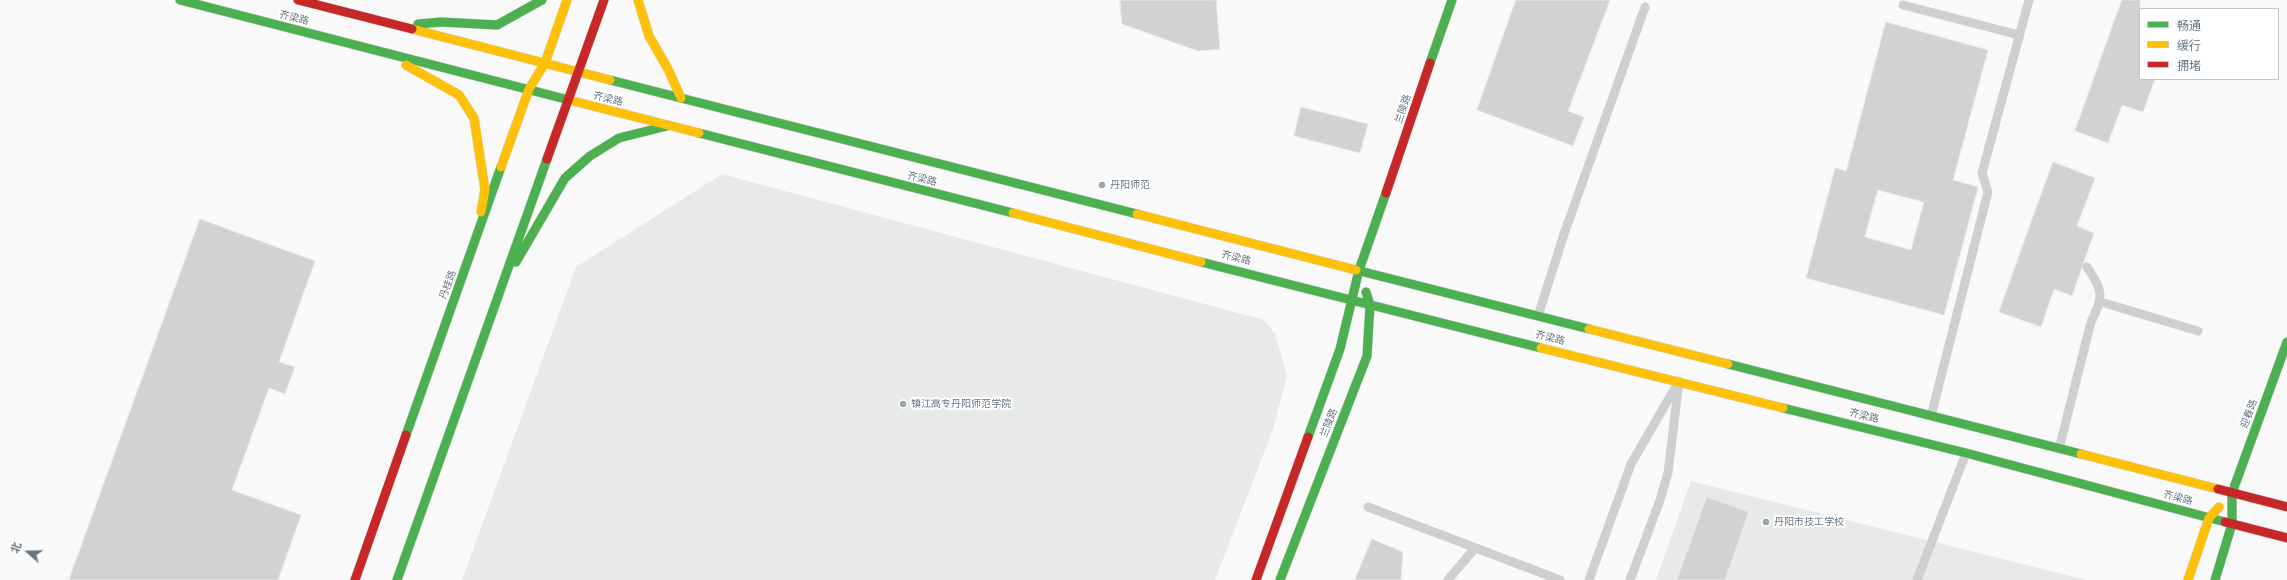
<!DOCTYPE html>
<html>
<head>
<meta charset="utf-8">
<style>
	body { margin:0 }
	#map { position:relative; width:2287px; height:580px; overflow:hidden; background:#f9f9f9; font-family:Figtree,"Noto Sans SC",sans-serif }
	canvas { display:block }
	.legend { position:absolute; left:2139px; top:8px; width:140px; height:72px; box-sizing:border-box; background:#fff; border:1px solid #c1c8cd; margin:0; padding:5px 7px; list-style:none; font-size:12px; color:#657683 }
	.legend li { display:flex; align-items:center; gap:8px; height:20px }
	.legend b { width:20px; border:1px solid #c1c8cd }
	.north { position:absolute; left:8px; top:532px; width:40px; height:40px; -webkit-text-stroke:3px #fff; paint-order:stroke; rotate:290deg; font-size:11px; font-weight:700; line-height:16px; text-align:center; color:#657683 }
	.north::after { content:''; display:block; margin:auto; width:14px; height:18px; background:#657683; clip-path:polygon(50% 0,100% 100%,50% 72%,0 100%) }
</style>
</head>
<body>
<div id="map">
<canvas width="2287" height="580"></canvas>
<ul class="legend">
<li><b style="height:5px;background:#4caf50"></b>畅通</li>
<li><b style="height:5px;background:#ffc107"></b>缓行</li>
<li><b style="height:5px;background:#c62828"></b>拥堵</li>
</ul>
<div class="north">北</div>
</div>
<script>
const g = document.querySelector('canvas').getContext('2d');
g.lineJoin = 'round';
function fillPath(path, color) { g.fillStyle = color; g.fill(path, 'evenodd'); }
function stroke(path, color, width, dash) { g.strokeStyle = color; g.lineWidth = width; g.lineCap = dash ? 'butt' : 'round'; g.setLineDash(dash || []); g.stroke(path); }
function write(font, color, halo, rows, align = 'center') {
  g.font = font + ' Figtree,"Noto Sans SC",sans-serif'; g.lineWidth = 4; g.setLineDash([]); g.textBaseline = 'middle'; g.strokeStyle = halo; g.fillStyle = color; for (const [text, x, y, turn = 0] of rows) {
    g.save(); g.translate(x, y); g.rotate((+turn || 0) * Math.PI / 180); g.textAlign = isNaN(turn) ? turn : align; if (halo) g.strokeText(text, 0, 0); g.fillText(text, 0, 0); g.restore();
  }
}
fillPath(new Path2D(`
	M 722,174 L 1264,320 L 1275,334 L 1287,376 L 1272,432 L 1215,580 L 462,580 L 576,267 Z
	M 1691,481 L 2087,580 L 1656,580 Z`), '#e8e9e9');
const building = new Path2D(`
	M 1120,0 L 1216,0 L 1220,49 L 1198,51 L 1122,24 Z
	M 1516,0 L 1610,0 L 1568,111 L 1584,117 L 1573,146 L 1477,110 Z
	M 2122,0 L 2140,0 L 2140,79 L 2155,79 L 2143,112 L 2122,105 L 2108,143 L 2075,131 Z
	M 1886,22 L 1988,50 L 1953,180 L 1978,187 L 1944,315 L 1806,278 L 1835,168 L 1846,171 ZM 1878,190 L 1924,202 L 1911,250 L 1865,237 Z
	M 1301,107 L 1368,124 L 1360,153 L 1294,136 Z
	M 2053,162 L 2095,178 L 2077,226 L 2094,233 L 2072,296 L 2054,289 L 2041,327 L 1999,312 Z
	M 200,219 L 315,261 L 279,362 L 295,367 L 285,394 L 269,388 L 232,490 L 301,515 L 278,580 L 69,580 Z
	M 1707,497 L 1749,512 L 1725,580 L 1677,580 Z
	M 1372,539 L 1403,552 L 1401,580 L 1355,580 Z`);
fillPath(building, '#d0d2d3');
stroke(building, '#e8e8e8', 1);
const fast = new Path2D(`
	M 180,0 L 569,100
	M 418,24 L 441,22 L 497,25 L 542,0
	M 1430,63 L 1452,0
	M 610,80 L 1137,214
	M 699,133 L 1013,213
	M 516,262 L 565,178 L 590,156 L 619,138 L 667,126
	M 1201,262 L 1541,348
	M 1356,270 L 1589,329
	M 1728,364 L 2081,454
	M 1783,408 L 1966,453 L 2225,522
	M 406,435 L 501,167
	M 1308,437 L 1340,349 L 1359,270 L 1386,193
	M 397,580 L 547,159
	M 1280,580 L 1367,356 L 1370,305 L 1366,292
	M 2215,580 L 2232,524 L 2232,493 L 2287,342`);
const slow = new Path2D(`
	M 638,0 L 649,36 L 668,69 L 681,98
	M 412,29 L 610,80
	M 406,65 L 459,95 L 474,118 L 485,190 L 481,212
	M 569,100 L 699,133
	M 501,167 L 529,89 L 545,63 L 567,0
	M 1013,213 L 1201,262
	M 1137,214 L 1356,270
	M 1589,329 L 1728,364
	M 1541,348 L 1783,408
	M 2081,454 L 2218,489
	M 2188,580 L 2209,518 L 2219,507`);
const jam = new Path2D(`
	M 298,0 L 412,29
	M 547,159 L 604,0
	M 1386,193 L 1430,63
	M 2218,489 L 2287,507
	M 2225,522 L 2287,538
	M 355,580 L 406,435
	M 1256,580 L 1308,437`);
stroke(fast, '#d5d6d7', 10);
stroke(slow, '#d5d6d7', 10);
stroke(jam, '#d5d6d7', 10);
stroke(new Path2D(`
	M 1903,5 L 2019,35
	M 2101,302 L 2198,331
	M 1538,316 L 1564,234 L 1645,7
	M 1931,416 L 1988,192 L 1982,173 L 2029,0
	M 2059,449 L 2091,322 C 2104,297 2103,290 2087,267
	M 1368,507 L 1560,580
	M 1448,580 L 1475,548
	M 1589,580 L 1631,464 L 1679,381 L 1668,473 L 1659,503 L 1630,580
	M 1917,580 L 1966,453`), '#cecfd0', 9);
stroke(fast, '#4caf50', 9);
stroke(slow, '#ffc107', 9);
stroke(jam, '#c62828', 9);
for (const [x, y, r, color] of [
	[1102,185,4,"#99a4ac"],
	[903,404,4,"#99a4ac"],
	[1766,522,4,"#99a4ac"]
]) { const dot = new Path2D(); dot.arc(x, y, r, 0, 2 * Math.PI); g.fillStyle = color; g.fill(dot); stroke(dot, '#fff', 1.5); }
write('10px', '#657683', '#fff', [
	["齐梁路",294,18,14],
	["齐梁路",608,99,14],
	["兰陵路",1403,109,-71],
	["齐梁路",922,179,14],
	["齐梁路",1236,258,14],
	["丹桂路",448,285,-70],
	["齐梁路",1550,338,14],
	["迎春路",2249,414,-70],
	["齐梁路",1864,416,14],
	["兰陵路",1329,423,-69],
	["齐梁路",2178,498,15]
]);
write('10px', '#657683', '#fff', [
	["丹阳师范",1110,185],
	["镇江高专丹阳师范学院",911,404],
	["丹阳市技工学校",1774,522]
], 'left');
</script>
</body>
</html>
